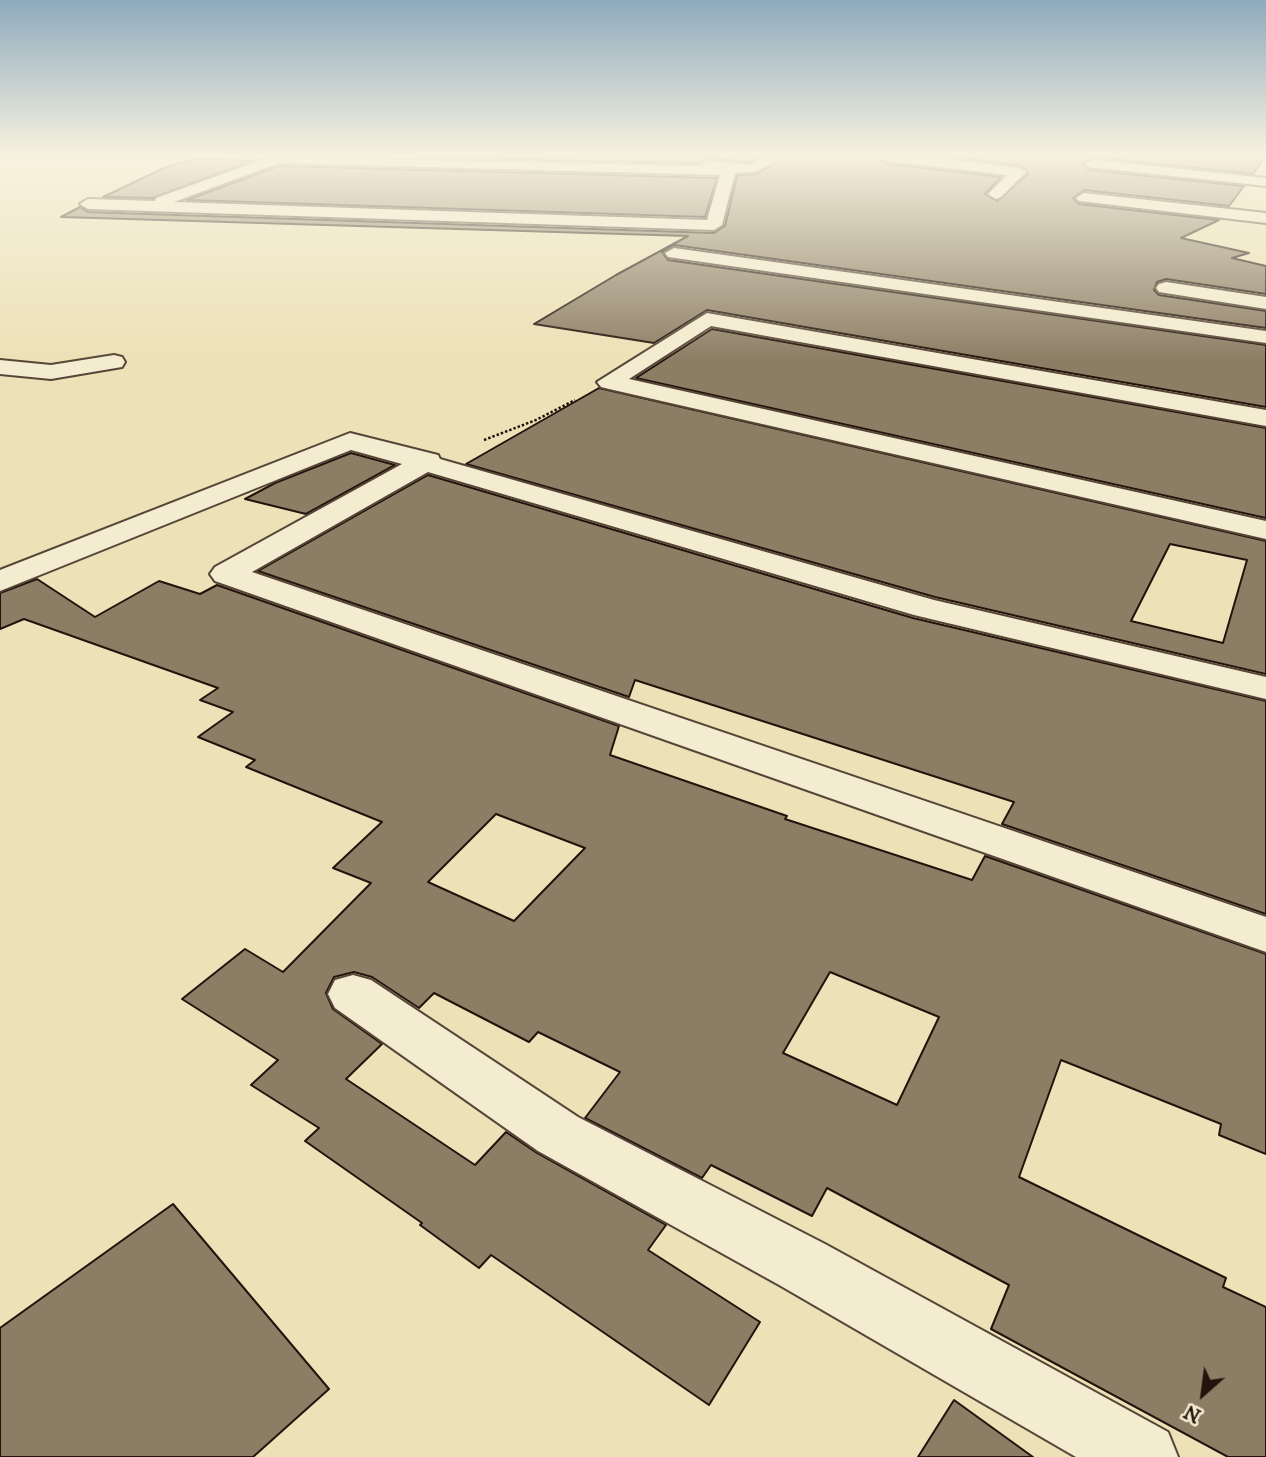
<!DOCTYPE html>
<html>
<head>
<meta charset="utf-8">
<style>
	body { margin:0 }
	#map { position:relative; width:1266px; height:1457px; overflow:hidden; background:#ede1b7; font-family:"IM FELL DW Pica",serif }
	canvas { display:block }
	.north { position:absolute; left:1168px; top:1359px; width:70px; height:70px; -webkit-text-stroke:5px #f3ecd0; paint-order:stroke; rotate:208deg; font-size:19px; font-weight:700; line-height:28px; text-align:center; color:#23130c }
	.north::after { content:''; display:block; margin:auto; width:24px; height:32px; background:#23130c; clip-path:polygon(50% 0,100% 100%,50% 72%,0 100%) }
</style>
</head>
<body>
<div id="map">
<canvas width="1266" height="1457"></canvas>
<div class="north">N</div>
</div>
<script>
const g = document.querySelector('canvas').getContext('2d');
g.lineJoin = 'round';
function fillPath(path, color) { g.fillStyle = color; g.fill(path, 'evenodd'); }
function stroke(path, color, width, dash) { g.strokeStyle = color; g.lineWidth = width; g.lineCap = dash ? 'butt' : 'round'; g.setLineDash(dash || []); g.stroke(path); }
const building = new Path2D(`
	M 413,157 L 758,157 L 748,162 L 707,158 L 700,163 Z
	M 785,157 L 877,157 L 887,164 L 1001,177 L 985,194 L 997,201 L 1028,174 L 1027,170 L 1019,165 L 952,157 L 1265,157 L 1253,174 L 1093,157 L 1083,163 L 1088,170 L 1244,186 L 1229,206 L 1084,190 L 1073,198 L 1079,204 L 1219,220 L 1181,238 L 1249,253 L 1232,258 L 1266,266 L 1266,294 L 1166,279 L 1157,282 L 1154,290 L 1159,295 L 1266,311 L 1266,328 L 674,245 L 662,252 L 668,260 L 1266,345 L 1266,407 L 707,310 L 654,343 L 534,324 L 616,275 L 688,236 L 61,217 L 80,207 L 88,212 L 714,233 L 725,226 L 737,176 L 757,174 Z
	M 197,158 L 252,161 L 153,198 L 103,197 L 164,168 Z
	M 279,166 L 717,178 L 705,217 L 187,200 Z
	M 712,329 L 1266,428 L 1266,518 L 636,378 Z
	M 599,388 L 1266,541 L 1266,674 L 935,597 L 466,464 ZM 1170,544 L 1247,560 L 1223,643 L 1131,621 Z
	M 351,453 L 395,465 L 306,514 L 245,499 L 275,483 Z
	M 428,475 L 913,618 L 1266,701 L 1266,914 L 1002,824 L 1014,802 L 635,680 L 629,697 L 258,571 Z
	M 37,579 L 95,617 L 159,581 L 200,594 L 217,585 L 619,726 L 610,755 L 787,816 L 785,819 L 972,880 L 985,856 L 1266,954 L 1266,1154 L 1219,1135 L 1221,1124 L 1061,1060 L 1019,1177 L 1226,1278 L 1223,1287 L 1266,1307 L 1266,1457 L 1228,1457 L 991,1329 L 1009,1285 L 827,1188 L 812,1216 L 711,1165 L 702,1178 L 585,1118 L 620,1072 L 538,1032 L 529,1042 L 434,993 L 419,1008 L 372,977 L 354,972 L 334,977 L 326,993 L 333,1009 L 382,1044 L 346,1079 L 475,1165 L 506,1132 L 537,1153 L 666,1225 L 648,1250 L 760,1322 L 709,1405 L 491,1255 L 479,1268 L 420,1225 L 422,1223 L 305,1141 L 319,1128 L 251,1085 L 278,1060 L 182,999 L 245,949 L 283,972 L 371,883 L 333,868 L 382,822 L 246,767 L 255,760 L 198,737 L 233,712 L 200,700 L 218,688 L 24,619 L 0,629 L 0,593 ZM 496,814 L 585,848 L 514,921 L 428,882 ZM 830,972 L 939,1017 L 897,1105 L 783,1053 Z
	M 173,1204 L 329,1389 L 253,1457 L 0,1457 L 0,1328 Z
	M 954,1400 L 1033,1457 L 918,1457 Z`);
fillPath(building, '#8c7e65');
stroke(building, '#23130c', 2);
const minor = new Path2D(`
	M 270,157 L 701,166 L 707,161 L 749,165 L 764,157 L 782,157 L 756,172 L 735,173 L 722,225 L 714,230 L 88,209 L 80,204 L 88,199 L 155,201 L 156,198 ZM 279,163 L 720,175 L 707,220 L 174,202 Z
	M 880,157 L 927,157 L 1019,168 L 1026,172 L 1001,197 L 996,199 L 988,194 L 1007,175 L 887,161 Z
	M 1093,160 L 1266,178 L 1266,186 L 1088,167 L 1086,164 Z
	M 1084,193 L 1266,213 L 1266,223 L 1079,201 L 1076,198 Z
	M 674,248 L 1266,331 L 1266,343 L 668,257 L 665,253 Z
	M 1166,282 L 1266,297 L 1266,309 L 1159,292 L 1156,288 L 1159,284 Z
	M 707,313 L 1266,410 L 1266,426 L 711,326 L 629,379 L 1266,521 L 1266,539 L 609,389 L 601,387 L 597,382 Z
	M 114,355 L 122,357 L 125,362 L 122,367 L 51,379 L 0,374 L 0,360 L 51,365 Z
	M 350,433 L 438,455 L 440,459 L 934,600 L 1266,677 L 1266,699 L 914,615 L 428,472 L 252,572 L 1266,917 L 1266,952 L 215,581 L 210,574 L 215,567 L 402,464 L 351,450 L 0,591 L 0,570 Z
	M 353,975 L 371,980 L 578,1117 L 825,1244 L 1168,1432 L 1178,1457 L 1076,1457 L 781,1286 L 538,1151 L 335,1008 L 328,994 L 335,980 Z`);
stroke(minor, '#564637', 4);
stroke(new Path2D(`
	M 484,440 L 536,420 L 575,400`), '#23130c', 2.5, [2.5, 2]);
fillPath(minor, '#f3ecd0');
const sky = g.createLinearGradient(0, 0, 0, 361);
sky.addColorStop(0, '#8eaabd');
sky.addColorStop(0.43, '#f7f2df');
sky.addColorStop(1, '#f7f2df00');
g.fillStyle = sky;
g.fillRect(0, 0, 1266, 361);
</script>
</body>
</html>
